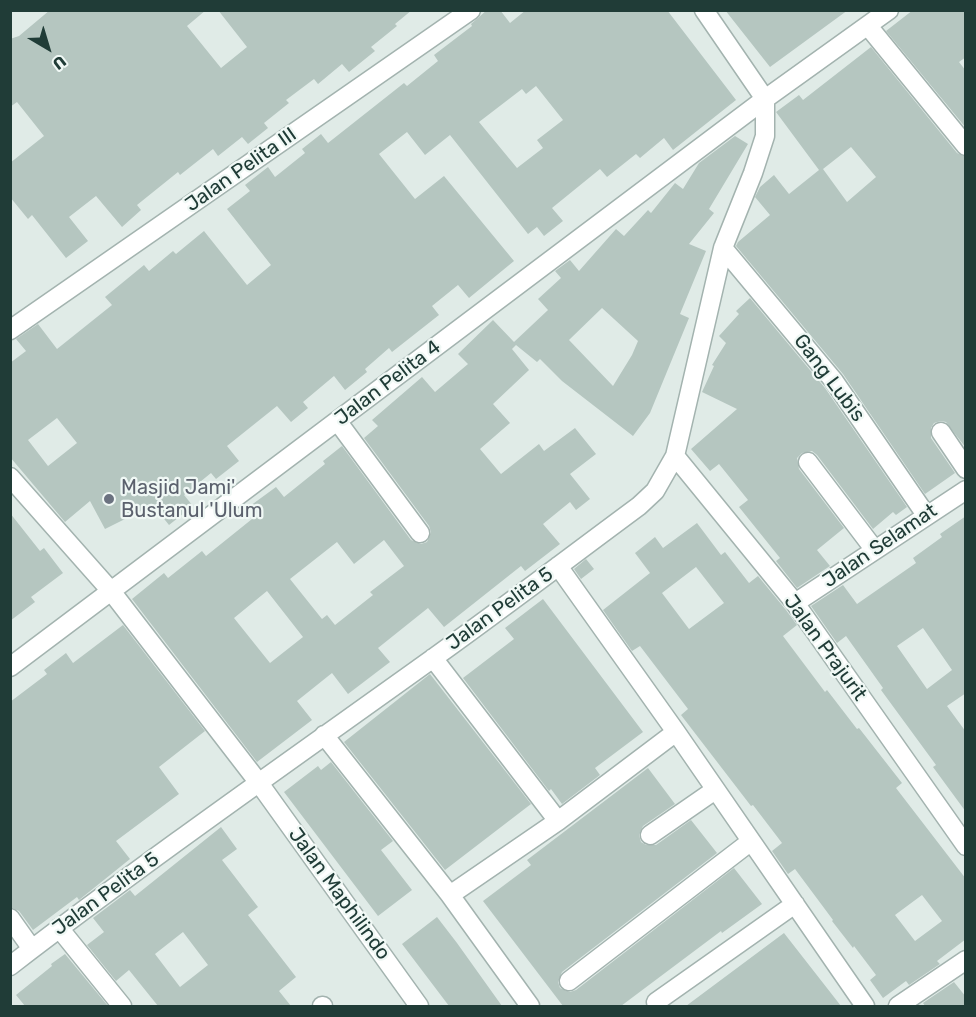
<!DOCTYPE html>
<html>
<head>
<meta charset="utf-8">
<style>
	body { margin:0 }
	#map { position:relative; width:976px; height:1017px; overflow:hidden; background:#e0ebe7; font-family:Rubik,sans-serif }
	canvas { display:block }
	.frame { position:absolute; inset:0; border:12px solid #203c37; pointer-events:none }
	.north { position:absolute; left:18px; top:18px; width:60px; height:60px; -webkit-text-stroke:4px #f0f8f5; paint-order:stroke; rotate:142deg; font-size:16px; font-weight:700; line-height:24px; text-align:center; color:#203c37 }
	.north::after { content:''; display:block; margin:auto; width:21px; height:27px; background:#203c37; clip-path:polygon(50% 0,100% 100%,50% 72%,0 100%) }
</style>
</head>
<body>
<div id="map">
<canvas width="976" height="1017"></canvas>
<div class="frame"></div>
<div class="north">U</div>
</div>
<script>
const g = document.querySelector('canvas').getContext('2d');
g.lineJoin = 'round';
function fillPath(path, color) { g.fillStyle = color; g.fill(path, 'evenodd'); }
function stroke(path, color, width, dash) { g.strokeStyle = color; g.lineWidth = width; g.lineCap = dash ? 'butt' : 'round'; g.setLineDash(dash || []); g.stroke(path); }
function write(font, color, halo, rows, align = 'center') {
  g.font = font + ' Rubik,sans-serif'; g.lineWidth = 4.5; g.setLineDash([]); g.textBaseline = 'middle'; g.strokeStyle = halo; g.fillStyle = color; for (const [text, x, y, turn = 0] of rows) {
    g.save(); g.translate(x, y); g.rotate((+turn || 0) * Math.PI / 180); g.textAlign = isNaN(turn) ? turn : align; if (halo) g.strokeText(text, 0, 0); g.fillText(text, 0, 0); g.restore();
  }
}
fillPath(new Path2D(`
	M 50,10 L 206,10 L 187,26 L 221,68 L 247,47 L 218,10 L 412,10 L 395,24 L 397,26 L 371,47 L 375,51 L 349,72 L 342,64 L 318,84 L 314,79 L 286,100 L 289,103 L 264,123 L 268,128 L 248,144 L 242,137 L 218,156 L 213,149 L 180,175 L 178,172 L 137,205 L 141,210 L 122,227 L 96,196 L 69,217 L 88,241 L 66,258 L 32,215 L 28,219 L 10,197 L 10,163 L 44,136 L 17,102 L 10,107 L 10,39 L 19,36 Z
	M 487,10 L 500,10 L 510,23 L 526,10 L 667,10 L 736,100 L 673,150 L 664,138 L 640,158 L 636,154 L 607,177 L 600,169 L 552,208 L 563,221 L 544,236 L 537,227 L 528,234 L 450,135 L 425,155 L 407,132 L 379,154 L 415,199 L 444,176 L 514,261 L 469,298 L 458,285 L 432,306 L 439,315 L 392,352 L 389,348 L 365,369 L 367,372 L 345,390 L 334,376 L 303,402 L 308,408 L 291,422 L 277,406 L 227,446 L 239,461 L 216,479 L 211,473 L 184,495 L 193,506 L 169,525 L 153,505 L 105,529 L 90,501 L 65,522 L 10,457 L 10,363 L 26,351 L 16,339 L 38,324 L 57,349 L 112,305 L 105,297 L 144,265 L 149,271 L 173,251 L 176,254 L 204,231 L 247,285 L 271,265 L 227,209 L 250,191 L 245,185 L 268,167 L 275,177 L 305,153 L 302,149 L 321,134 L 328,143 L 404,83 L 407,86 L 438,61 L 434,55 L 472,26 L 471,24 ZM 536,86 L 563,120 L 537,140 L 543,148 L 517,168 L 479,122 L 522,89 L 526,94 ZM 57,418 L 77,443 L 48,466 L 28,440 Z
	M 725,10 L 848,10 L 770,67 Z
	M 913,10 L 966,10 L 966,57 L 959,62 L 966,71 L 966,128 L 886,31 Z
	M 871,47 L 957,153 L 966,157 L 966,448 L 946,422 L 941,421 L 934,423 L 931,428 L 931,438 L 955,473 L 925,494 L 843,374 L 736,246 L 738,242 L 770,215 L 755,197 L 760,187 L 774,175 L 789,194 L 819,170 L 776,112 L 799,95 L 803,100 ZM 851,147 L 876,177 L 847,202 L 823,169 Z
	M 735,136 L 748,144 L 709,209 L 714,213 L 689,244 L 706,251 L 680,314 L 689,318 L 650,413 L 633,436 L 562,381 L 540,359 L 537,362 L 516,345 L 512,349 L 529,370 L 493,404 L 510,423 L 480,449 L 501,474 L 539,444 L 544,451 L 575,428 L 596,454 L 570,474 L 590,499 L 576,510 L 570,502 L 543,524 L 560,544 L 525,571 L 521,566 L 444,627 L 428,608 L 378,648 L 390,662 L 348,694 L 332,673 L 297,701 L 312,720 L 257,762 L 132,599 L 164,573 L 168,578 L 202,551 L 206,556 L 257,515 L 250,506 L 276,487 L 284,497 L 325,464 L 323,461 L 342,446 L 411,540 L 421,544 L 427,542 L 431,532 L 429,526 L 364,438 L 378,426 L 372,420 L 422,377 L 435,392 L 468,364 L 458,354 L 493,320 L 514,342 L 548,310 L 538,299 L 561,278 L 555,271 L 570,260 L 579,271 L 616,229 L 624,236 L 648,210 L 651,213 L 675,183 L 683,189 L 699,163 ZM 602,308 L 638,341 L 632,355 L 613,386 L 569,340 ZM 384,540 L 404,566 L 370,592 L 373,595 L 335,625 L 327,615 L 322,619 L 290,579 L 337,542 L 354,564 ZM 267,591 L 303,637 L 270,663 L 234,618 Z
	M 750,298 L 825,388 L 907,507 L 896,515 L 893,512 L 873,529 L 817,455 L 812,451 L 802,453 L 797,458 L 799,469 L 844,528 L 817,550 L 830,566 L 797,588 L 776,561 L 780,558 L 739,507 L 748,500 L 719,464 L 710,471 L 691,449 L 737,409 L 702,392 L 714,366 L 712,365 L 726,343 L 719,336 L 739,314 L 736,311 Z
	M 10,513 L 40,551 L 44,548 L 63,573 L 31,597 L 35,602 L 10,621 Z
	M 966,516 L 966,693 L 947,706 L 966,732 L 966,812 L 933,767 L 936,765 L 881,690 L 883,688 L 846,636 L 837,643 L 811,606 L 843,585 L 857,604 L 916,563 L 913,558 L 942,537 L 940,534 ZM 923,628 L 952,670 L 927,689 L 897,646 Z
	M 697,523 L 721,555 L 725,552 L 749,583 L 758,576 L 786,610 L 797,625 L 783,636 L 825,692 L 827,690 L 857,729 L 859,728 L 902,783 L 896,788 L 966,879 L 966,939 L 937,961 L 940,964 L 909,985 L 906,981 L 883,998 L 870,980 L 876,975 L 854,946 L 853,948 L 832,921 L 833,920 L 795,869 L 788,874 L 772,851 L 782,843 L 753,805 L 751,806 L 681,715 L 688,709 L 640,646 L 632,651 L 603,610 L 650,573 L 635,553 L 655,537 L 663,548 ZM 696,567 L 724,603 L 689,629 L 662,593 ZM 922,895 L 942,921 L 915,941 L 895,915 Z
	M 586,559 L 594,569 L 581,579 L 574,569 Z
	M 543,599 L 643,732 L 595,768 L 600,775 L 562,804 L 551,789 L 549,791 L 463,678 L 514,639 L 505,628 Z
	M 123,625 L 205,731 L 159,767 L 179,794 L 116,841 L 130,859 L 79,900 L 77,897 L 33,930 L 19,911 L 10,907 L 10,702 L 47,674 L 44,670 L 66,653 L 73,663 Z
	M 430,674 L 531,804 L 445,870 L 344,742 Z
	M 331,762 L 393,841 L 381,850 L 412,890 L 378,916 L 284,792 L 318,766 L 321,770 Z
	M 648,768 L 675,804 L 643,826 L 639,835 L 641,842 L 646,845 L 656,845 L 691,820 L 717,853 L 562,972 L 558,982 L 560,988 L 570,992 L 576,990 L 734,868 L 762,904 L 722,933 L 721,931 L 621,1006 L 563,1006 L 483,901 L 531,865 L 527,860 Z
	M 221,827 L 237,849 L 222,860 L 258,907 L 248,915 L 296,977 L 279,991 L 291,1006 L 158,1006 L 129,970 L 116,981 L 87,945 L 104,932 L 93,918 L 130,890 L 135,896 ZM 183,932 L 208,965 L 180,987 L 155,954 Z
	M 437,917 L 457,943 L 502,1006 L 449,1006 L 402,944 Z
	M 784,933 L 841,1006 L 686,1006 Z
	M 65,954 L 108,1006 L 25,1006 L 16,995 L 52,966 L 51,964 Z
	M 954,982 L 966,997 L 966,1006 L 925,1006 L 923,1003 Z`), '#b5c6c0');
const minor = new Path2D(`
	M 704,10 L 765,99
	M 868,26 L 966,146
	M 723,248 L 834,381 L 926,515
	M 10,330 L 471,10
	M 338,422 L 420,533
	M 941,432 L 966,469
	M 675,456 L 795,603 L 966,846
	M 808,462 L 874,549
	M 10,477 L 111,591 L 259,783 L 419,1006
	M 558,566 L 676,732 L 865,1006
	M 795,603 L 966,490
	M 433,658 L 558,821
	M 10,667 L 765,99 L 889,10
	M 324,735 L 450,895 L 530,1006
	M 650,835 L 715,790
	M 450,895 L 558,821 L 676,732
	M 10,918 L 32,949
	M 59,928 L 122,1006
	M 10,966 C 148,860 291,760 432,659 C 502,609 570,557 639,506 L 655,491 L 675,456 L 723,248 L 753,173 L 765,136 L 765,99
	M 569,981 L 750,842
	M 656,1002 L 795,904
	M 322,1006 L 323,1006
	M 898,1006 L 966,960`);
stroke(minor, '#a3b3af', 21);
stroke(minor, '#fff', 18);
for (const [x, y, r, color] of [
	[109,499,6,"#6b7280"]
]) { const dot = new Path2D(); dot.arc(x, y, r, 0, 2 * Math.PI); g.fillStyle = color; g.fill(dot); stroke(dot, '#f0f8f5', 2); }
write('20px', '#203c37', '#f0f8f5', [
	["Jalan Pelita III",241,170,-35],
	["Gang Lubis",829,378,53],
	["Jalan Pelita 4",388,383,-37],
	["Jalan Selamat",880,546,-34],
	["Jalan Pelita 5",500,609,-36],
	["Jalan Prajurit",825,648,54],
	["Jalan Pelita 5",106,894,-36],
	["Jalan Maphilindo",339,894,54]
]);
write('20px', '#5b616d', '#f0f8f5', [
	["Masjid Jami'",121,488],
	["Bustanul 'Ulum",121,511]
], 'left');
</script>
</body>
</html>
